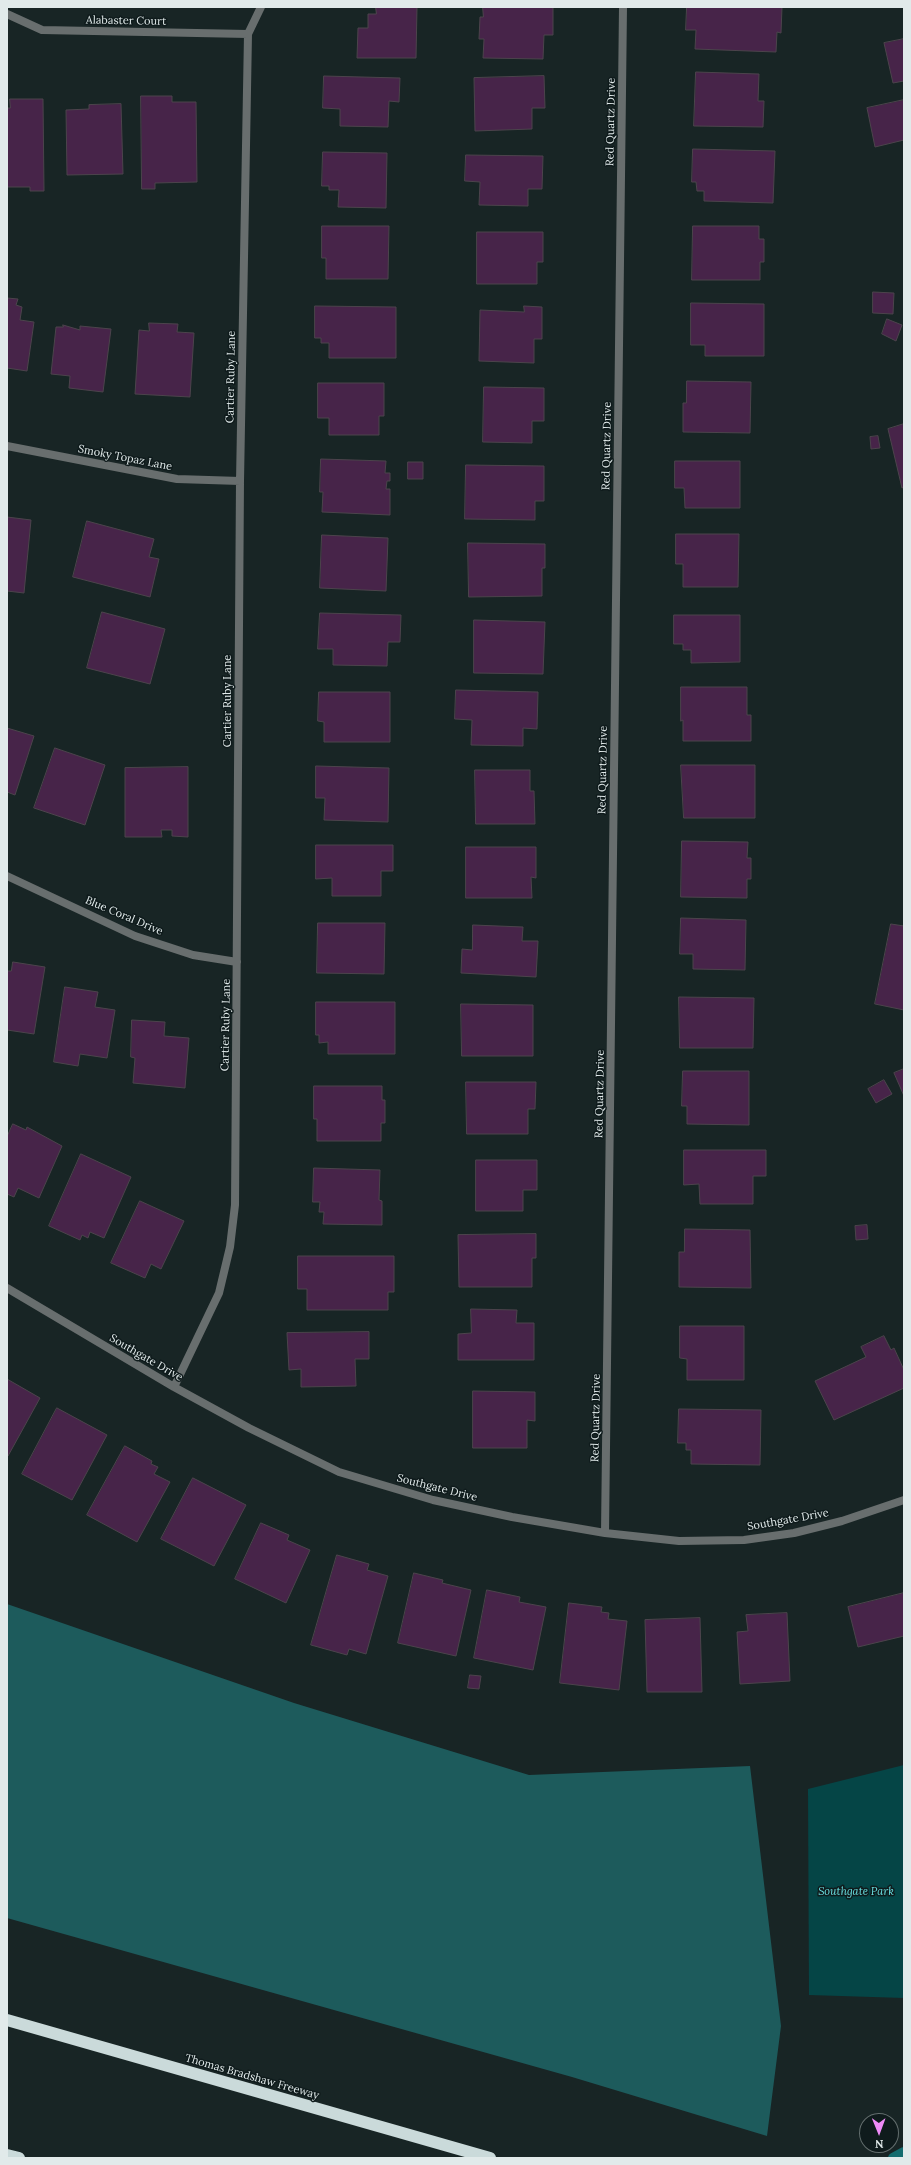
<!DOCTYPE html>
<html>
<head>
<meta charset="utf-8">
<style>
	body { margin:0 }
	#map { position:relative; width:911px; height:2165px; overflow:hidden; background:#182525; font-family:Lora,serif }
	canvas { display:block }
	.frame { position:absolute; inset:0; border:8px solid #e1eaea; pointer-events:none }
	.north { position:absolute; left:859px; top:2113px; width:40px; height:40px; box-sizing:border-box; background:#0f1b1c; border:1px solid #636e6e; border-radius:50%; rotate:179deg; font-size:11px; font-weight:700; line-height:16px; text-align:center; color:#e1eaea }
	.north::after { content:''; display:block; margin:auto; width:14px; height:18px; background:#ef8bf7; clip-path:polygon(50% 0,100% 100%,50% 72%,0 100%) }
</style>
</head>
<body>
<div id="map">
<canvas width="911" height="2165"></canvas>
<div class="frame"></div>
<div class="north">N</div>
</div>
<script>
const g = document.querySelector('canvas').getContext('2d');
g.lineJoin = 'round';
function fillPath(path, color) { g.fillStyle = color; g.fill(path, 'evenodd'); }
function stroke(path, color, width, dash) { g.strokeStyle = color; g.lineWidth = width; g.lineCap = dash ? 'butt' : 'round'; g.setLineDash(dash || []); g.stroke(path); }
function write(font, color, halo, rows, align = 'center') {
  g.font = font + ' Lora,serif'; g.lineWidth = 3; g.setLineDash([]); g.textBaseline = 'middle'; g.strokeStyle = halo; g.fillStyle = color; for (const [text, x, y, turn = 0] of rows) {
    g.save(); g.translate(x, y); g.rotate((+turn || 0) * Math.PI / 180); g.textAlign = isNaN(turn) ? turn : align; if (halo) g.strokeText(text, 0, 0); g.fillText(text, 0, 0); g.restore();
  }
}
fillPath(new Path2D(`
	M 904,1765 L 904,1998 L 809,1995 L 808,1789 Z`), '#054546');
fillPath(new Path2D(`
	M 7,1604 L 294,1703 L 529,1775 L 750,1766 L 781,2026 L 767,2136 L 572,2077 L 7,1918 Z`), '#1d5b5c');
stroke(new Path2D(`
	M 893,2158 L 904,2152`), '#146c6e', 10);
const building = new Path2D(`
	M 376,7 L 417,7 L 416,58 L 357,58 L 358,28 L 368,28 L 368,14 L 376,14 Z
	M 483,7 L 553,7 L 553,35 L 544,35 L 543,59 L 483,58 L 484,39 L 479,39 L 480,17 L 483,17 Z
	M 687,7 L 782,7 L 781,33 L 777,32 L 776,52 L 695,49 L 696,30 L 686,30 Z
	M 904,39 L 904,81 L 893,83 L 884,43 Z
	M 696,72 L 759,74 L 758,101 L 764,101 L 763,127 L 694,126 Z
	M 324,76 L 400,78 L 399,102 L 389,101 L 388,127 L 340,126 L 340,109 L 323,108 Z
	M 544,76 L 545,108 L 532,108 L 532,129 L 475,131 L 474,78 Z
	M 141,96 L 172,96 L 172,102 L 196,102 L 197,182 L 155,183 L 155,189 L 142,189 Z
	M 10,99 L 43,99 L 44,191 L 30,191 L 30,187 L 7,187 L 7,108 L 10,108 Z
	M 904,100 L 904,140 L 875,147 L 867,108 Z
	M 121,104 L 123,174 L 67,175 L 66,110 L 89,109 L 89,105 Z
	M 693,149 L 775,151 L 773,203 L 704,201 L 704,191 L 697,191 L 696,182 L 692,182 Z
	M 323,152 L 387,153 L 386,208 L 338,207 L 339,190 L 329,190 L 329,186 L 322,186 Z
	M 466,155 L 543,156 L 542,189 L 528,189 L 528,206 L 479,205 L 480,182 L 465,181 Z
	M 322,226 L 389,226 L 388,279 L 326,279 L 326,258 L 322,258 Z
	M 693,226 L 759,226 L 759,239 L 764,239 L 764,262 L 760,262 L 760,280 L 692,280 Z
	M 477,232 L 543,232 L 543,262 L 537,262 L 537,284 L 477,284 Z
	M 873,292 L 894,293 L 893,314 L 873,313 Z
	M 7,298 L 18,299 L 16,305 L 22,307 L 20,320 L 34,322 L 27,371 L 7,368 Z
	M 691,303 L 764,304 L 764,356 L 705,356 L 705,345 L 691,345 Z
	M 315,306 L 396,307 L 396,358 L 329,358 L 329,343 L 321,343 L 321,338 L 315,338 Z
	M 524,306 L 542,307 L 542,339 L 534,339 L 534,363 L 479,361 L 480,310 L 524,312 Z
	M 887,319 L 902,325 L 896,341 L 882,334 Z
	M 149,323 L 178,324 L 177,332 L 194,333 L 190,397 L 135,394 L 139,330 L 149,331 Z
	M 63,325 L 80,330 L 80,326 L 111,329 L 103,392 L 69,388 L 70,376 L 51,374 L 56,327 L 63,327 Z
	M 687,381 L 751,382 L 750,433 L 683,432 L 683,403 L 686,403 Z
	M 318,383 L 384,383 L 384,416 L 379,416 L 379,435 L 329,435 L 329,418 L 318,418 Z
	M 484,387 L 544,388 L 544,421 L 532,421 L 532,443 L 483,442 Z
	M 904,424 L 904,487 L 902,488 L 888,429 Z
	M 878,436 L 880,448 L 871,449 L 870,437 Z
	M 321,459 L 386,461 L 385,473 L 390,473 L 390,481 L 387,481 L 386,489 L 390,489 L 390,515 L 322,512 L 323,492 L 320,492 Z
	M 675,461 L 740,461 L 740,508 L 685,508 L 684,488 L 675,488 Z
	M 408,462 L 423,462 L 423,479 L 408,479 Z
	M 466,465 L 544,466 L 544,501 L 535,501 L 535,520 L 465,519 Z
	M 7,517 L 31,520 L 24,593 L 7,591 Z
	M 87,521 L 154,539 L 149,557 L 159,559 L 150,597 L 73,577 Z
	M 676,534 L 739,534 L 738,587 L 683,587 L 683,564 L 676,564 Z
	M 322,535 L 388,538 L 386,591 L 320,588 Z
	M 468,543 L 545,544 L 545,568 L 542,568 L 542,596 L 469,597 Z
	M 102,612 L 165,629 L 150,684 L 87,668 Z
	M 320,613 L 401,615 L 400,642 L 388,642 L 387,666 L 333,665 L 333,649 L 318,649 Z
	M 674,615 L 740,615 L 740,662 L 691,663 L 691,650 L 683,650 L 683,644 L 674,644 Z
	M 474,620 L 545,622 L 543,674 L 474,673 Z
	M 681,687 L 747,687 L 747,715 L 751,715 L 751,741 L 683,741 L 683,720 L 681,721 Z
	M 456,690 L 538,692 L 537,729 L 523,728 L 523,746 L 471,745 L 472,720 L 455,719 Z
	M 319,692 L 390,692 L 390,742 L 324,742 L 324,722 L 318,721 Z
	M 7,728 L 34,736 L 15,795 L 7,792 Z
	M 55,748 L 105,765 L 85,825 L 34,808 Z
	M 681,765 L 755,765 L 755,818 L 684,818 Z
	M 316,766 L 389,768 L 388,822 L 324,820 L 325,798 L 316,798 Z
	M 188,767 L 188,837 L 172,836 L 172,830 L 161,830 L 162,837 L 125,837 L 125,768 Z
	M 475,770 L 530,770 L 530,791 L 534,791 L 535,824 L 476,824 Z
	M 682,841 L 748,842 L 747,858 L 751,858 L 751,879 L 747,879 L 747,898 L 681,897 Z
	M 316,845 L 393,845 L 393,871 L 381,871 L 381,896 L 332,896 L 332,878 L 316,879 Z
	M 466,847 L 536,847 L 536,878 L 531,877 L 532,898 L 466,898 Z
	M 681,918 L 746,920 L 745,970 L 693,969 L 693,954 L 680,954 Z
	M 318,923 L 385,923 L 384,974 L 317,973 Z
	M 891,924 L 904,926 L 904,1010 L 875,1004 Z
	M 473,925 L 523,927 L 522,941 L 538,941 L 536,977 L 461,973 L 462,949 L 472,950 Z
	M 13,962 L 45,967 L 34,1034 L 7,1030 L 7,971 L 11,971 Z
	M 65,987 L 98,992 L 95,1007 L 115,1010 L 107,1058 L 80,1054 L 78,1066 L 54,1062 Z
	M 679,997 L 754,998 L 753,1048 L 680,1048 Z
	M 316,1002 L 395,1002 L 395,1054 L 328,1054 L 328,1042 L 319,1043 L 319,1035 L 316,1035 Z
	M 461,1004 L 533,1005 L 533,1056 L 462,1056 Z
	M 132,1020 L 165,1022 L 164,1036 L 189,1038 L 185,1088 L 133,1083 L 135,1058 L 131,1057 Z
	M 904,1069 L 904,1096 L 894,1073 Z
	M 683,1071 L 749,1071 L 749,1125 L 687,1124 L 687,1106 L 682,1106 Z
	M 884,1080 L 892,1094 L 876,1103 L 868,1089 Z
	M 466,1082 L 536,1082 L 535,1109 L 528,1109 L 528,1134 L 467,1134 Z
	M 314,1086 L 382,1086 L 382,1100 L 385,1100 L 385,1123 L 381,1123 L 381,1141 L 317,1141 L 317,1119 L 314,1119 Z
	M 13,1124 L 26,1130 L 27,1127 L 62,1146 L 39,1198 L 18,1188 L 14,1197 L 7,1194 L 7,1137 Z
	M 684,1150 L 766,1150 L 766,1176 L 753,1176 L 753,1204 L 700,1204 L 699,1184 L 684,1185 Z
	M 81,1154 L 131,1177 L 104,1238 L 90,1232 L 88,1238 L 82,1235 L 80,1240 L 49,1226 Z
	M 476,1160 L 537,1160 L 537,1190 L 523,1190 L 523,1211 L 476,1211 Z
	M 314,1168 L 380,1170 L 379,1200 L 382,1201 L 382,1225 L 323,1224 L 324,1212 L 319,1212 L 320,1202 L 313,1202 Z
	M 140,1201 L 184,1221 L 161,1269 L 151,1264 L 145,1278 L 111,1263 Z
	M 867,1225 L 868,1239 L 856,1240 L 855,1226 Z
	M 685,1229 L 750,1230 L 751,1288 L 679,1287 L 679,1252 L 684,1252 Z
	M 536,1234 L 536,1258 L 532,1258 L 532,1287 L 459,1287 L 458,1235 Z
	M 298,1256 L 394,1256 L 394,1292 L 388,1292 L 388,1310 L 307,1310 L 307,1289 L 298,1289 Z
	M 471,1309 L 517,1310 L 516,1323 L 534,1323 L 534,1360 L 458,1360 L 458,1334 L 471,1333 Z
	M 680,1326 L 744,1326 L 744,1380 L 687,1380 L 687,1359 L 680,1358 Z
	M 369,1332 L 369,1359 L 355,1359 L 356,1386 L 301,1387 L 301,1369 L 289,1370 L 287,1333 Z
	M 884,1336 L 891,1350 L 894,1348 L 904,1370 L 904,1388 L 834,1420 L 815,1381 L 866,1357 L 861,1347 Z
	M 7,1379 L 40,1398 L 8,1456 L 7,1456 Z
	M 473,1391 L 535,1392 L 535,1421 L 527,1420 L 527,1448 L 473,1448 Z
	M 57,1408 L 107,1435 L 72,1500 L 22,1474 Z
	M 679,1409 L 761,1410 L 760,1465 L 691,1464 L 691,1450 L 686,1450 L 686,1443 L 678,1443 Z
	M 125,1446 L 152,1461 L 151,1464 L 158,1467 L 154,1474 L 170,1482 L 137,1542 L 87,1515 Z
	M 193,1478 L 246,1505 L 214,1566 L 161,1539 Z
	M 261,1523 L 289,1535 L 287,1540 L 310,1550 L 286,1603 L 235,1579 Z
	M 337,1555 L 369,1564 L 367,1570 L 388,1576 L 366,1654 L 349,1649 L 347,1655 L 311,1645 Z
	M 414,1573 L 443,1580 L 442,1583 L 471,1590 L 456,1656 L 398,1643 Z
	M 487,1590 L 520,1597 L 519,1602 L 546,1607 L 533,1670 L 474,1658 Z
	M 904,1593 L 904,1636 L 858,1647 L 848,1607 Z
	M 569,1603 L 602,1607 L 601,1612 L 609,1613 L 608,1619 L 627,1621 L 619,1690 L 560,1683 Z
	M 787,1613 L 790,1681 L 740,1684 L 737,1632 L 748,1631 L 746,1615 Z
	M 700,1618 L 702,1692 L 647,1692 L 645,1620 Z
	M 470,1675 L 481,1676 L 479,1689 L 468,1688 Z`);
fillPath(building, '#472449');
stroke(building, '#4c444c', 1);
stroke(new Path2D(`
	M 7,14 L 42,30 L 248,34
	M 7,446 L 177,479 L 240,481
	M 7,876 L 135,936 L 193,955 L 237,962
	M 7,1288 L 174,1387 L 249,1428 L 339,1472 L 433,1500 L 512,1517 L 605,1533 L 679,1541 L 744,1540 L 794,1533 L 842,1521 L 904,1500
	M 174,1387 L 219,1293 L 230,1247 L 235,1205 L 240,481 L 248,34 L 261,7
	M 605,1533 L 623,7`), '#686e6e', 8);
stroke(new Path2D(`
	M 7,2020 L 490,2158
	M 7,2155 L 19,2158`), '#cadada', 12);
write('11px', '#e1eaea', '#0f1b1c', [
	["Alabaster Court",126,21,1],
	["Red Quartz Drive",611,122,-89],
	["Cartier Ruby Lane",231,377,-89],
	["Red Quartz Drive",607,446,-89],
	["Smoky Topaz Lane",125,458,11],
	["Cartier Ruby Lane",228,701,-90],
	["Red Quartz Drive",603,770,-89],
	["Blue Coral Drive",124,916,23],
	["Cartier Ruby Lane",226,1025,-89],
	["Red Quartz Drive",600,1094,-89],
	["Southgate Drive",146,1358,30],
	["Red Quartz Drive",596,1418,-89],
	["Southgate Drive",437,1488,14],
	["Southgate Drive",788,1520,-10],
	["Thomas Bradshaw Freeway",252,2077,16]
]);
write('italic 11px', '#68dfe1', '#0f1b1c', [
	["Southgate Park",856,1892]
]);
</script>
</body>
</html>
